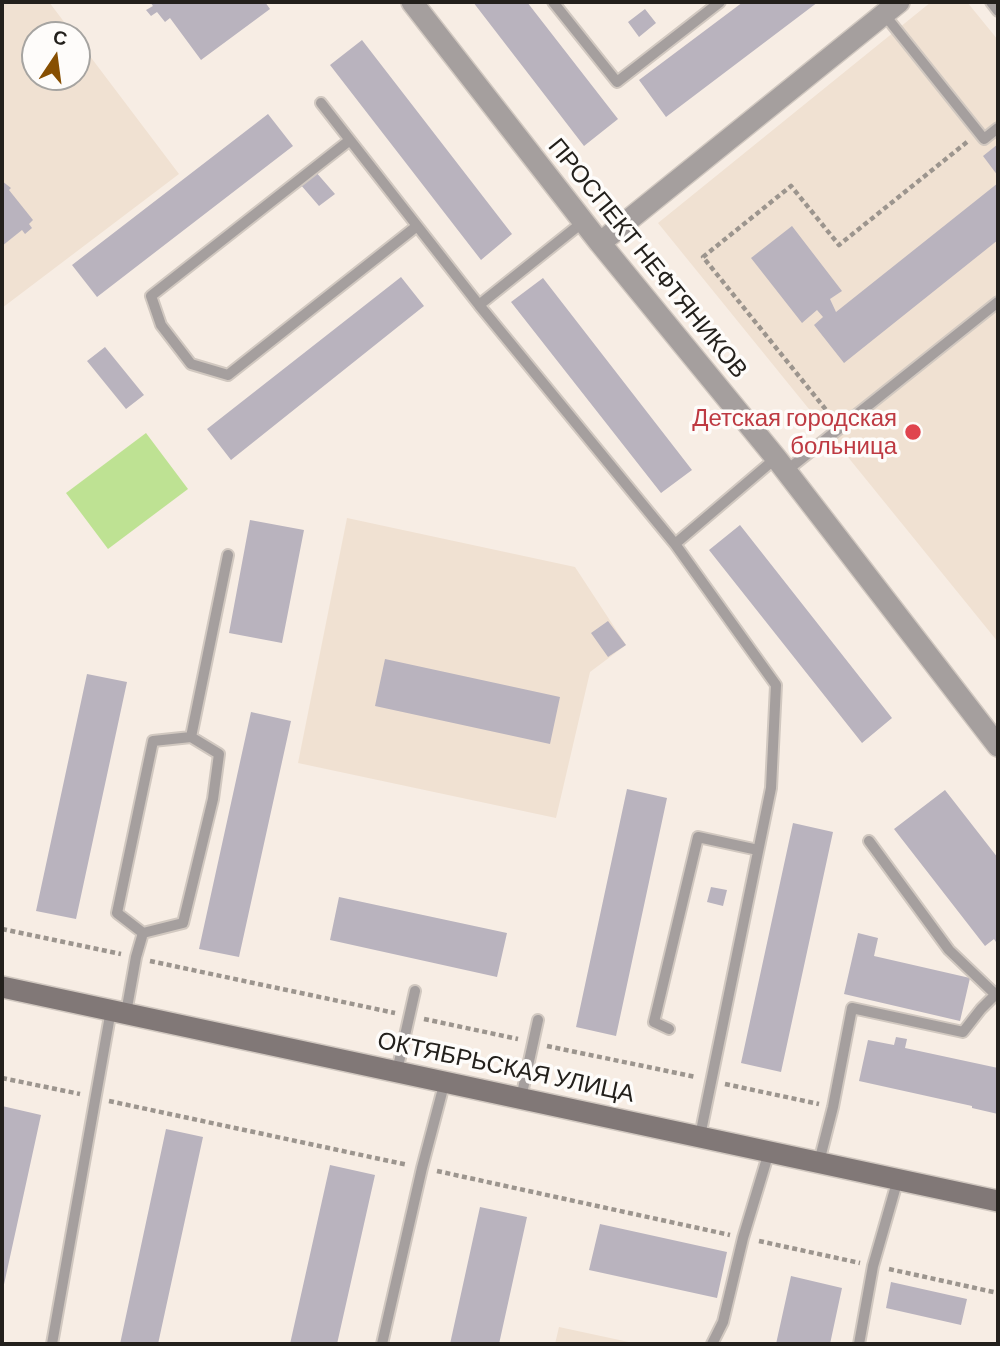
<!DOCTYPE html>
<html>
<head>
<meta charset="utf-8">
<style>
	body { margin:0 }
	#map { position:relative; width:1000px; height:1346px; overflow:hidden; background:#f7ede4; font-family:Barlow,sans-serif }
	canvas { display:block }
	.frame { position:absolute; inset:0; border:4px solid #23201c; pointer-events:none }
	.north { position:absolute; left:21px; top:21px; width:70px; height:70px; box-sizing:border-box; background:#fefcfa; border:2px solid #a6a4a1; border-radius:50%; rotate:13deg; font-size:19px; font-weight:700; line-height:28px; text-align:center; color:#23201c }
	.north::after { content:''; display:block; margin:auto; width:24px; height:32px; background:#874f02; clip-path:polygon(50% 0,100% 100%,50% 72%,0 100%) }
</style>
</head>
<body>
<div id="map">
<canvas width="1000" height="1346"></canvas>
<div class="frame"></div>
<div class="north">С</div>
</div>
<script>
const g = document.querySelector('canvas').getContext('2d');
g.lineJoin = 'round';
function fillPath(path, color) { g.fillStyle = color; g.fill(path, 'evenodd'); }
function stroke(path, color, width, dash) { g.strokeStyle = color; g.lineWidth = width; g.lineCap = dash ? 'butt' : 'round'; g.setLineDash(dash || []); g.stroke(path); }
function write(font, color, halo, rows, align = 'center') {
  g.font = font + ' Barlow,sans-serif'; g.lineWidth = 7; g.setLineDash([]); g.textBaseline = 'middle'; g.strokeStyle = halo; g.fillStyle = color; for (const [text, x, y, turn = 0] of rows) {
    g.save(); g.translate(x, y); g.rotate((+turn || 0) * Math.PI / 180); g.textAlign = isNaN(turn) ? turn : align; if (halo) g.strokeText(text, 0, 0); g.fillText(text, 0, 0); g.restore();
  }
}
fillPath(new Path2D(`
	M 2,2 L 49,2 L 74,35 L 35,35 L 35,77 L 77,77 L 77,39 L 179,174 L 2,308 Z
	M 931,2 L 967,2 L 998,40 L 998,642 L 658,223 Z
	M 347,518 L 575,567 L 626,645 L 590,672 L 556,818 L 298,763 Z
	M 559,1327 L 638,1344 L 555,1344 Z`), '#f0e1d2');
fillPath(new Path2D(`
	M 146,433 L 188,489 L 108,549 L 66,493 Z`), '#bee293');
fillPath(new Path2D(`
	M 150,2 L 265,2 L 270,9 L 201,60 L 170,18 L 165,22 L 157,12 L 151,16 L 146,10 L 153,6 Z
	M 473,2 L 527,2 L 618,119 L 584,146 Z
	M 743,2 L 818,2 L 666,117 L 639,80 Z
	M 645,9 L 656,23 L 639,37 L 628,22 Z
	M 362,40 L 512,234 L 481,260 L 330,65 Z
	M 268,114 L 293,146 L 97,297 L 72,265 Z
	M 998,144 L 998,176 L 983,156 Z
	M 315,171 L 335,194 L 319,206 L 300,184 Z
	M 2,181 L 11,188 L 9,190 L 33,220 L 29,224 L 32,228 L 25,234 L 22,230 L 2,246 Z
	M 998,183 L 998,240 L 844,363 L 814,325 L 823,317 L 817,310 L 802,323 L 751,258 L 792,226 L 842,291 L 830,299 L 836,312 Z
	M 401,277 L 424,306 L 231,460 L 207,429 Z
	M 543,278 L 692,470 L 661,493 L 511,302 Z
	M 105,347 L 144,395 L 126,409 L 87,361 Z
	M 250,520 L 304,530 L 282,643 L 229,633 Z
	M 740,525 L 892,718 L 862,743 L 709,550 Z
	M 608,621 L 626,645 L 608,657 L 591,633 Z
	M 385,659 L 560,697 L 550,744 L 375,706 Z
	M 87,674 L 127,682 L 76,919 L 36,911 Z
	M 251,712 L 291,721 L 239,957 L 199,949 Z
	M 627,789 L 667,798 L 616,1036 L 576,1027 Z
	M 945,790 L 998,858 L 998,945 L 994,939 L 985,946 L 894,829 Z
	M 793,823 L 833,832 L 781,1072 L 741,1063 Z
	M 711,887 L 727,890 L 723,906 L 707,902 Z
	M 339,897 L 507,933 L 497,977 L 330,940 Z
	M 858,933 L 878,938 L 874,956 L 970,978 L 960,1021 L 844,994 Z
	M 896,1037 L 907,1039 L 905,1048 L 998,1068 L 998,1114 L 972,1108 L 972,1106 L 859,1081 L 868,1040 L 894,1045 Z
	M 2,1106 L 41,1115 L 3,1289 L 2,1289 Z
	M 166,1129 L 203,1137 L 158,1344 L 120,1344 Z
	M 330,1165 L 375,1175 L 337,1344 L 290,1344 Z
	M 480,1207 L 527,1217 L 499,1344 L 450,1344 Z
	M 600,1224 L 727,1252 L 717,1298 L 589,1270 Z
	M 791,1276 L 842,1288 L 830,1344 L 776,1344 Z
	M 891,1282 L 967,1299 L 961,1325 L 886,1308 Z`), '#b9b3be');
const lane = new Path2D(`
	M 553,2 L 617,82 L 720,2
	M 991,2 L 998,11
	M 884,14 L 984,139 L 998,128
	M 321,103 L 479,305 L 675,544 L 776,685 L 771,788 L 700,1136
	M 350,140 L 151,296 L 161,325 L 191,364 L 228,375 L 417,226
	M 479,305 L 583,222
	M 786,471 L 998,302
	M 675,544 L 776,458
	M 869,841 L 949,950 L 995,994
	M 143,933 L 183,923 L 213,799 L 219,754 L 191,737
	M 126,1013 L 136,957 L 143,933 L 117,913 L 153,741 L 191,737 L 228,555
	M 669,1029 L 654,1022 L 698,837 L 758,850
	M 397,1071 L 415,991
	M 521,1098 L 538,1020
	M 819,1162 L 833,1107 L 852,1008 L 963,1032 L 981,1009 L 998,992
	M 52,1344 L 111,1010
	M 382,1344 L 422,1168 L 445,1081
	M 712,1344 L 723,1322 L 743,1238 L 769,1152
	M 859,1344 L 873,1266 L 898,1179`);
const street = new Path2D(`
	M 412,2 L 600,243 L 776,458 L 998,746
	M 600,243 L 899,2`);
const secondary = new Path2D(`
	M 2,987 L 998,1201`);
stroke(lane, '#d1c8c0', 14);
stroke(street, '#d1c8c0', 24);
stroke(secondary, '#d1c8c0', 24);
stroke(new Path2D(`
	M 831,416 L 703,257 L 791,186 L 839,245 L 967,142
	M 2,929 L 121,954
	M 150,961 L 395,1013
	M 424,1019 L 518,1039
	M 547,1046 L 696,1077
	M 2,1078 L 80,1094
	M 725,1084 L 819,1104
	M 109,1101 L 408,1165
	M 437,1171 L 730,1235
	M 759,1241 L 860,1263
	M 889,1269 L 998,1293`), '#9c958e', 4.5, [5, 3.5]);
stroke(lane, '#a59f9e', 10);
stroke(street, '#a59f9e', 21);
stroke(secondary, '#817877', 21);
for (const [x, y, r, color] of [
	[913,432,9,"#e0444e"]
]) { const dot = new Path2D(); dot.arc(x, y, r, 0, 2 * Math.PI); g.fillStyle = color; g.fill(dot); stroke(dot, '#fefcfa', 2.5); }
write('24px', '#23201c', '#fefcfa', [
	["ПРОСПЕКТ НЕФТЯНИКОВ",648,258,51],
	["ОКТЯБРЬСКАЯ УЛИЦА",506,1067,12]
]);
write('24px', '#be3a42', '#fefcfa', [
	["Детская городская",897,418],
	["больница",897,446]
], 'right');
</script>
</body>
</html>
